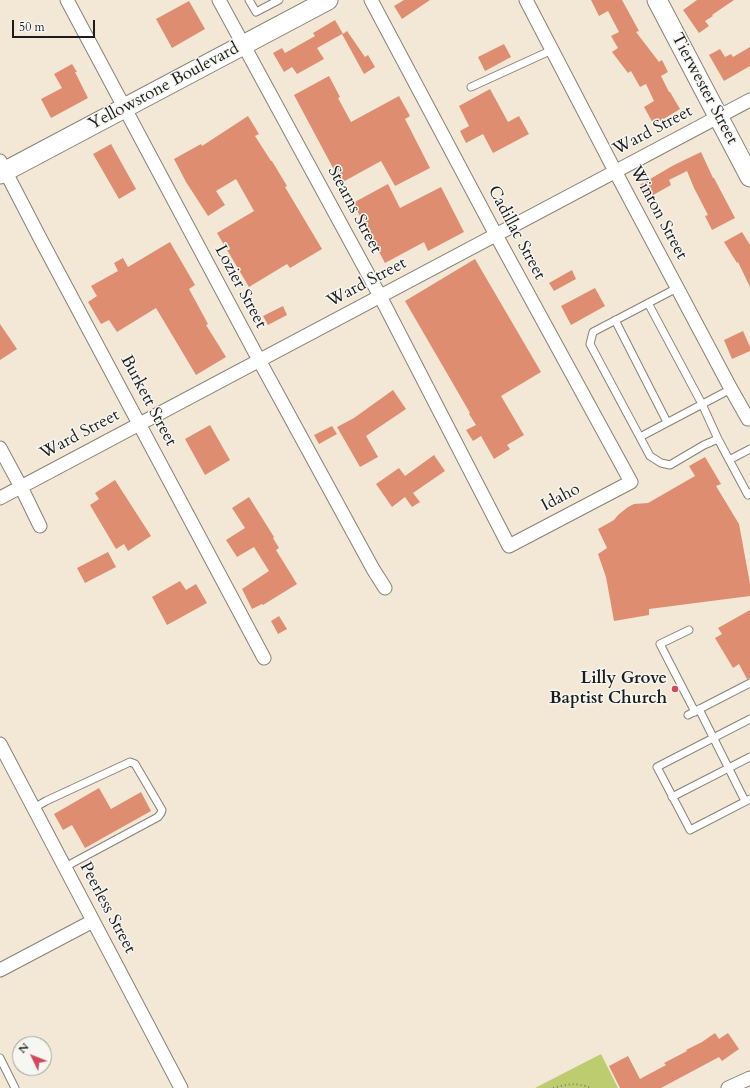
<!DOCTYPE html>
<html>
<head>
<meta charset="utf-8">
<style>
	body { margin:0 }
	#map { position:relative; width:750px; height:1088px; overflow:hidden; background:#f2e8d5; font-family:Cardo,serif }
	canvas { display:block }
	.north { position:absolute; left:12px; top:1036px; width:40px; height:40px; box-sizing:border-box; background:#f6f6f2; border:1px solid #9f9f9c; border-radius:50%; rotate:313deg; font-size:11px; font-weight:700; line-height:16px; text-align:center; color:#1c1c1c }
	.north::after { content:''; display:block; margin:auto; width:14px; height:18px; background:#d1495b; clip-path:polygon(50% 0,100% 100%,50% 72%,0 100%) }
	.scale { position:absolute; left:12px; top:20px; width:83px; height:18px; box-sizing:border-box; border:2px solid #1c1c1c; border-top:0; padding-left:5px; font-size:12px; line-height:14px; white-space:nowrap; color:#1c1c1c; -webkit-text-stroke:3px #f6f6f2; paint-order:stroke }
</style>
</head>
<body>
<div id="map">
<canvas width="750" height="1088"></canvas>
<div class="north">N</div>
<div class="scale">50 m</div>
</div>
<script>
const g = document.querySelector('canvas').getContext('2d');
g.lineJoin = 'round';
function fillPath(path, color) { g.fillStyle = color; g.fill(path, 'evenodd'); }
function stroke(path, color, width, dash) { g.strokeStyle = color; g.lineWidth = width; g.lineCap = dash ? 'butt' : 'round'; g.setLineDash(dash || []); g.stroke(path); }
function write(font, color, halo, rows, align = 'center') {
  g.font = font + ' Cardo,serif'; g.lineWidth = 3; g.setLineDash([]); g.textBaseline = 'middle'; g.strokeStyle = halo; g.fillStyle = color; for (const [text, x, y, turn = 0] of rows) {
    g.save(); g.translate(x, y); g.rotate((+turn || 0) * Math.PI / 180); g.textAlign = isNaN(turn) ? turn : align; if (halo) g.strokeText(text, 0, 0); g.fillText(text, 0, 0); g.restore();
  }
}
fillPath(new Path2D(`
	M 601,1054 L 618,1088 L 535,1088 Z`), '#bdcc6f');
fillPath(new Path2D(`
	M 404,0 L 430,0 L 402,19 L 394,6 Z
	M 591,0 L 622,0 L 639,31 L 636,32 L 659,62 L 662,60 L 668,72 L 661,76 L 669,92 L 670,92 L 680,109 L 654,125 L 644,107 L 654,101 L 646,84 L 640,87 L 631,71 L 628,73 L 612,52 L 618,48 L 611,36 L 619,32 L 608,11 L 599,16 Z
	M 697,0 L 734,0 L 712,15 L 713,16 L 705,21 L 709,26 L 699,33 L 683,10 Z
	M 189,1 L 205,29 L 172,48 L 156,19 Z
	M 335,20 L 343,34 L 347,31 L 365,57 L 368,55 L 375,67 L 364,74 L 342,34 L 317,48 L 324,59 L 297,74 L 292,67 L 284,72 L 273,53 L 282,48 L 285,53 L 315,36 L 313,33 Z
	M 504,44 L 511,57 L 485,71 L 478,57 Z
	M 750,47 L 750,66 L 724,81 L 709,55 L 720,49 L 725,57 L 731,54 L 733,57 Z
	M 72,64 L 77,72 L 75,72 L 88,98 L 51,118 L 41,99 L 62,88 L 54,74 Z
	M 329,76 L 340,97 L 338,98 L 351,122 L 399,96 L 410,116 L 405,119 L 430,168 L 395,186 L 381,161 L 341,183 L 294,95 Z
	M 490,89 L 508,122 L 519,116 L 529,134 L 493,153 L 483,134 L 466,143 L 460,131 L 469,126 L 459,106 Z
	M 248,116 L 259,134 L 255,136 L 271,161 L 272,161 L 287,186 L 285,187 L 322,249 L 290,268 L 287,264 L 249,287 L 217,233 L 254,211 L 236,179 L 216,191 L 225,205 L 208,216 L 186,182 L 174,159 L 201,144 L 202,146 Z
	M 111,144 L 136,189 L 119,199 L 93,154 Z
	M 701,152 L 713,178 L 714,178 L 735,218 L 712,230 L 705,216 L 708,215 L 694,188 L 687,171 L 669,180 L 671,185 L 646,199 L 638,186 L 674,165 Z
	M 388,184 L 400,208 L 441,187 L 464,232 L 428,251 L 424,242 L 385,263 L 353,203 Z
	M 742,232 L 750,245 L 750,287 L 738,262 L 737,263 L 724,242 Z
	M 170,242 L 195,285 L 189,289 L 208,324 L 206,325 L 226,357 L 196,375 L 156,308 L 117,332 L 109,320 L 101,324 L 88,302 L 97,296 L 91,286 L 118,271 L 114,263 L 123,258 L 128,267 Z
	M 475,259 L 541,372 L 501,396 L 524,435 L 507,445 L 510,449 L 494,459 L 481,436 L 473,441 L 466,430 L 476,425 L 469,414 L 470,413 L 405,301 Z
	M 572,270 L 576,279 L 554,291 L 549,283 Z
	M 595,288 L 605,306 L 571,325 L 561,306 Z
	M 283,306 L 287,315 L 268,325 L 263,316 Z
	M 0,324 L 17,349 L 0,360 Z
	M 743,331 L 750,347 L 750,351 L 732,359 L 724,340 Z
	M 393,390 L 406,409 L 366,436 L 378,457 L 360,467 L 337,427 L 354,418 Z
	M 210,425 L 230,460 L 205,475 L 185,439 Z
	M 332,426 L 337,434 L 319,444 L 314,435 Z
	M 434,455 L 445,471 L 413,493 L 420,502 L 412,507 L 405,497 L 392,507 L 376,484 L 399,468 L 405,476 Z
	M 705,457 L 721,484 L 716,486 L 739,524 L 750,584 L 750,596 L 649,609 L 649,615 L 614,621 L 606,577 L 598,554 L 607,548 L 598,529 L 614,520 L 618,515 L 628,507 L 634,504 L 648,503 L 695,476 L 689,466 Z
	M 115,480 L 151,536 L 128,551 L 124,544 L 116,549 L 90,505 L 99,499 L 95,493 Z
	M 249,497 L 274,537 L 273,538 L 279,548 L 276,550 L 297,584 L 263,605 L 262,604 L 252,609 L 242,589 L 269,571 L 254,547 L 237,557 L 226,540 L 245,528 L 232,508 Z
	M 108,552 L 116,567 L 85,583 L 77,568 Z
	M 180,581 L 186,590 L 196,584 L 207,603 L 167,625 L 152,597 Z
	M 750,610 L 750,678 L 747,679 L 739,664 L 733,668 L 715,638 L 722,634 L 718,628 Z
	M 279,616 L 287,629 L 278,634 L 271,621 Z
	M 99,788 L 111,809 L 141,792 L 151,811 L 85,848 L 72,825 L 63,830 L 54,814 Z
	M 715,1033 L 719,1039 L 728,1033 L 739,1049 L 722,1061 L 719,1057 L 661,1088 L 620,1088 L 609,1066 L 628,1056 L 640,1079 L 666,1065 L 664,1063 L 687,1051 L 686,1050 L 702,1042 Z`), '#de8d71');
const lane = new Path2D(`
	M 249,0 L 256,12 L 279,0
	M 471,87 L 552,50
	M 677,288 L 593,332 L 590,344 L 650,456 L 661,463 L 670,465 L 704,445 L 718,439
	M 648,303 L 702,404 L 718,439 L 748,495 L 750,493
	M 615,320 L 667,422
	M 640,437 L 731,389
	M 729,460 L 750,449
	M 689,630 L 660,644 L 695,712
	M 699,709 L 745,801
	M 688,715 L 750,683
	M 750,719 L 657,767 L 690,830 L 750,799
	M 672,797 L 750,757
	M 34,808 L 46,801 L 130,762 L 135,764 L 162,810 L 161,813 L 158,817 L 65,867
	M 0,1058 L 15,1088`);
const street = new Path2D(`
	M 67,0 L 259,360 L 373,569 L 385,588
	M 219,0 L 380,296 L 509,546 L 631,482 L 496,235 L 371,0
	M 526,0 L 615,171 L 731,389 L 748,419 L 750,419
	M 0,161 L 41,240 L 264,658
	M 0,448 L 21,487 L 40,526
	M 0,498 L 750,100
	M 0,744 L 181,1088
	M 0,970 L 93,921
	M 728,1088 L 750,1078`);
const secondary = new Path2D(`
	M 657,0 L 750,177
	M 0,174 L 328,0`);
stroke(lane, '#878278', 9);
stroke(street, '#878278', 15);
stroke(secondary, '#878278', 21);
stroke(new Path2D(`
	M 553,1088 C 569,1084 575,1082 591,1088`), '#878278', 2, [1, 3]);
stroke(lane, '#fff', 7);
stroke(street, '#fff', 13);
stroke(secondary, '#fff', 19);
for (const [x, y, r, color] of [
	[675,689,4,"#d1495b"]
]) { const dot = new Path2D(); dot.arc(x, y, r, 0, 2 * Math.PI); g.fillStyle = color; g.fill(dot); stroke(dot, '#f6f6f2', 1.5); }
write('17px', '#1c1c1c', '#f6f6f2', [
	["Yellowstone Boulevard",164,87,-28],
	["Tierwester Street",704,89,62],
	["Ward Street",653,131,-28],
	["Stearns Street",354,210,62],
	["Winton Street",658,213,62],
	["Cadillac Street",516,233,62],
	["Ward Street",367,283,-28],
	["Lozier Street",240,287,62],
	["Burkett Street",148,401,62],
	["Ward Street",80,435,-28],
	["Idaho",561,498,-28],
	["Peerless Street",107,908,62]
]);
write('bold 17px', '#1c1c1c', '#f6f6f2', [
	["Lilly Grove",667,679],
	["Baptist Church",667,699]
], 'right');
</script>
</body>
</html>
